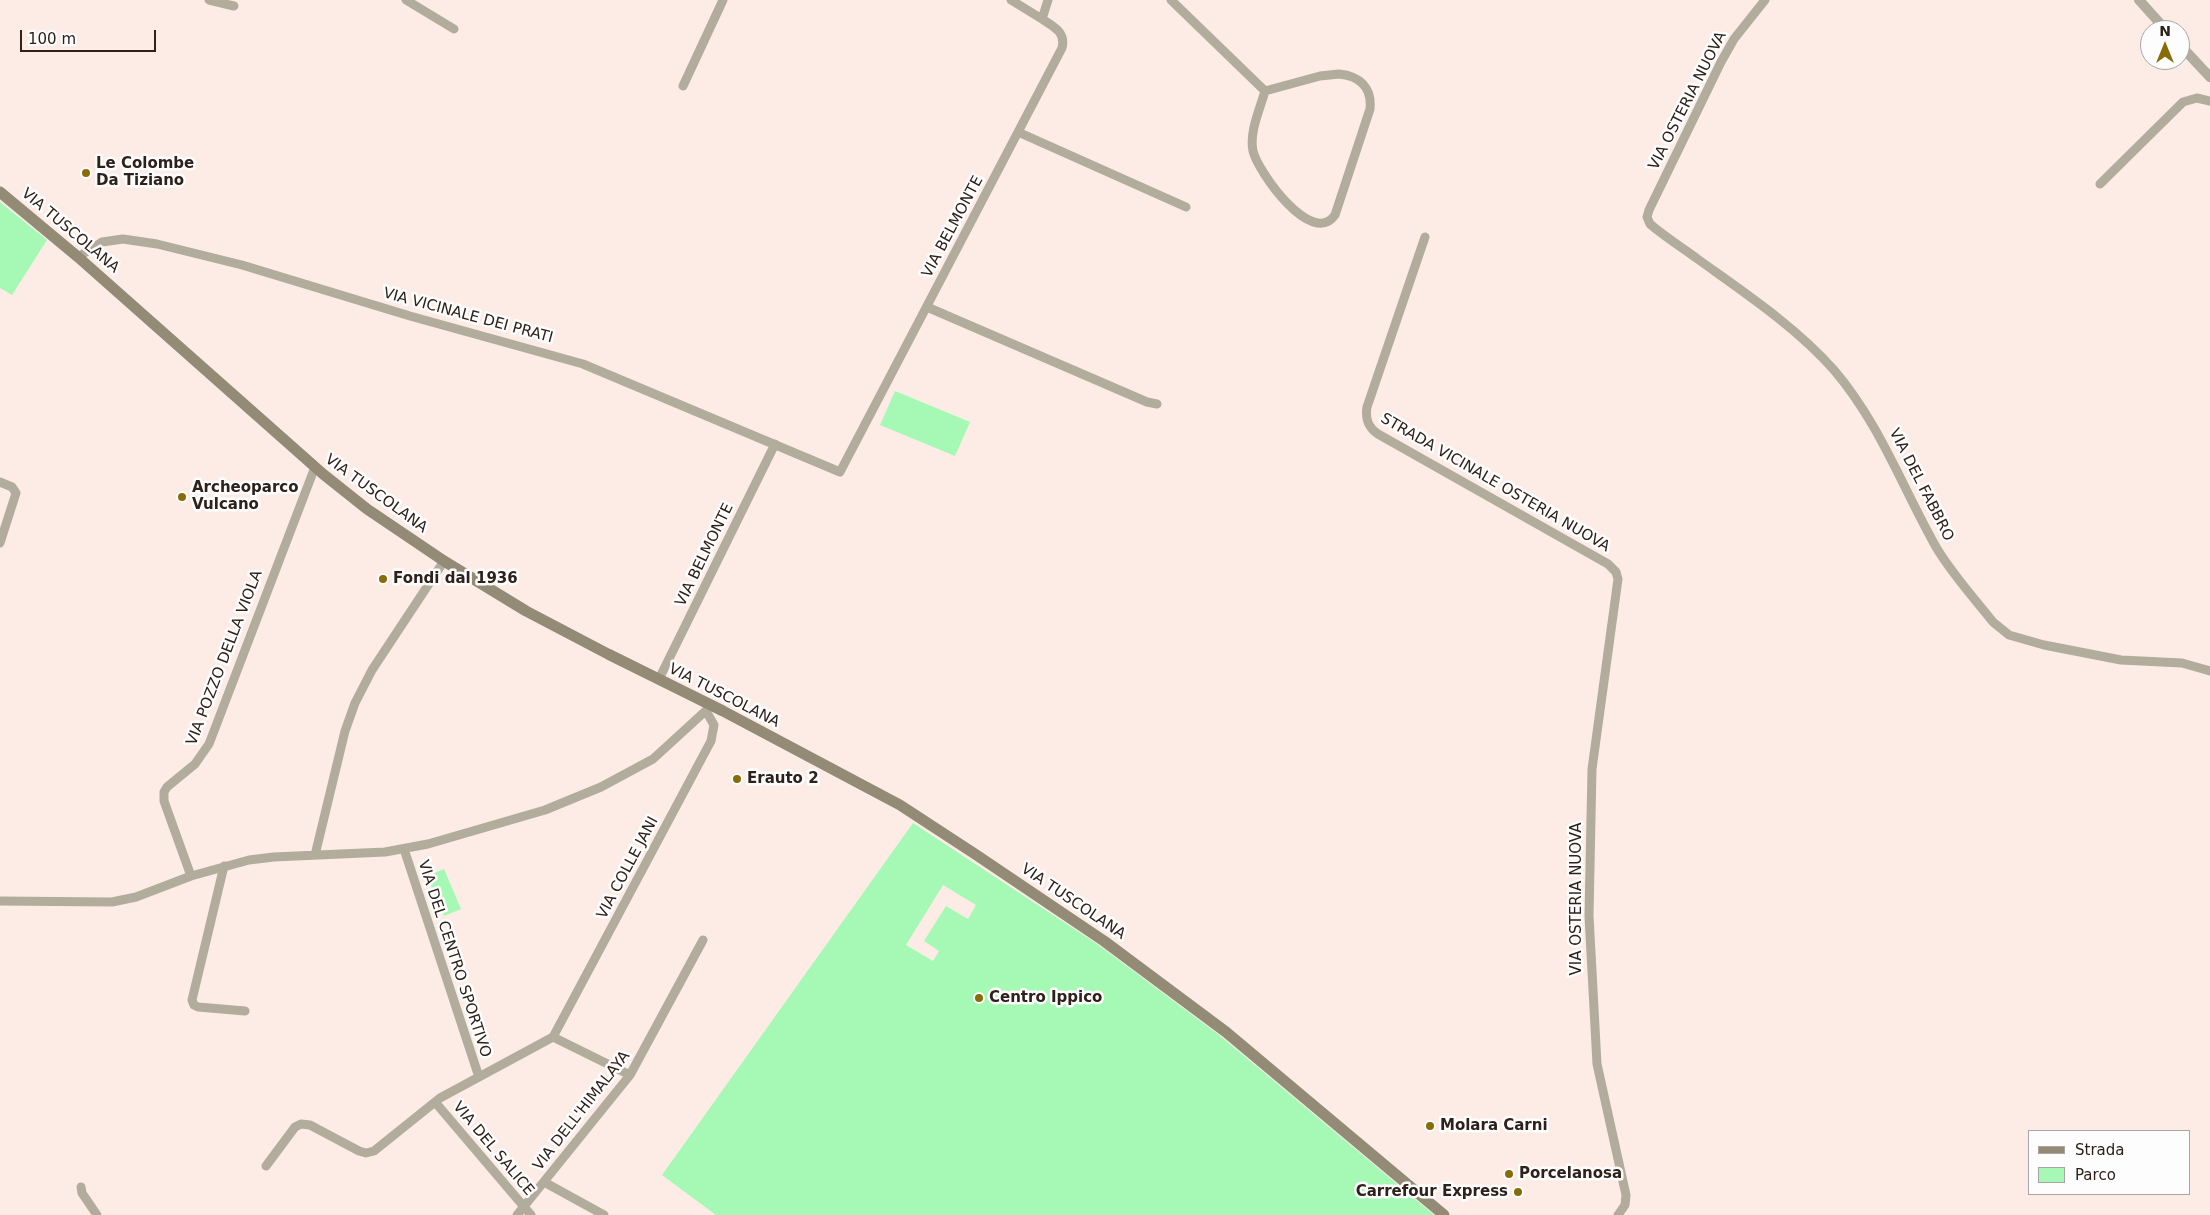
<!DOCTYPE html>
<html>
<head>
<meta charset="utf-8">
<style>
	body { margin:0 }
	#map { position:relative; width:2210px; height:1215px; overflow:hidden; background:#fcece5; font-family:"DejaVu Sans",sans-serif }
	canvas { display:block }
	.legend { position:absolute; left:2028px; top:1130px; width:162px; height:65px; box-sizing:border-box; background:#fdfdfd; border:1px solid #aaa5a2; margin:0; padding:6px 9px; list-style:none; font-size:15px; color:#2e201a }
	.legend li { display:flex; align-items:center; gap:10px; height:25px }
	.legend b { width:25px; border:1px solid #aaa5a2 }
	.north { position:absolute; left:2140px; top:20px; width:50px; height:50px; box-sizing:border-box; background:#fdfdfd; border:1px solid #aaa5a2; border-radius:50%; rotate:0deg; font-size:14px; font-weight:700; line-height:20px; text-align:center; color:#2e201a }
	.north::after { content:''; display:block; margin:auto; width:18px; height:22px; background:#876c09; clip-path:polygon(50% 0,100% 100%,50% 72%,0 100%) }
	.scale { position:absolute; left:20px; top:30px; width:136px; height:22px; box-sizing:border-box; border:2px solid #2e201a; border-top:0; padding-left:6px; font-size:15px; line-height:18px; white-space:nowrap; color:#2e201a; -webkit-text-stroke:4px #fdfdfd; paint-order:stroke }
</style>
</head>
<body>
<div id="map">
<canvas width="2210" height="1215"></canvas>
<ul class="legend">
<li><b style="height:6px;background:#938b75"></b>Strada</li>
<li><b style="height:14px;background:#a5f9b4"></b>Parco</li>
</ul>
<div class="north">N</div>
<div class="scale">100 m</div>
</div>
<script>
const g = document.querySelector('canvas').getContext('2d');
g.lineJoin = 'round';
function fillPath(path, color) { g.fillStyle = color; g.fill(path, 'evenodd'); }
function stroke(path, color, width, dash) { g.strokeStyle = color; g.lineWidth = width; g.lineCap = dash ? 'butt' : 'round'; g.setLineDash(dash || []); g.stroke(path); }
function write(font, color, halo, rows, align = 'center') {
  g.font = font + ' "DejaVu Sans",sans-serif'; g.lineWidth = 5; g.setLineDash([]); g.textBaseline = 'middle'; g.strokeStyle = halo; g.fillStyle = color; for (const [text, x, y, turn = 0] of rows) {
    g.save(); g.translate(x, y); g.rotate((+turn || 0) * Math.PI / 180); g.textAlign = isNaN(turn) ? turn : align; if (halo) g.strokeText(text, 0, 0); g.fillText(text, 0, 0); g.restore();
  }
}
fillPath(new Path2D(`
	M 0,202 L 47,240 L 12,295 L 0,288 Z
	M 895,391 L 970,422 L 955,456 L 880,425 Z
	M 913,823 L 1097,944 L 1219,1035 L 1434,1215 L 716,1215 L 662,1175 ZM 943,885 L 976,905 L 968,919 L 946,906 L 924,941 L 939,951 L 933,961 L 906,945 Z
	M 444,869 L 461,909 L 444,916 L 427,876 Z`), '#a5f9b4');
stroke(new Path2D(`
	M 209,0 L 234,6
	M 406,0 L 454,29
	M 1011,0 L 1042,19
	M 1171,0 L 1265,91
	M 1765,0 L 1734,39 L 1721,62 L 1649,210 L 1647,217 L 1650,224 C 1665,237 1683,248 1699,260 C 1745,293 1796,327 1834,370 C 1880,424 1902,487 1936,547 C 1952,574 1974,598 1993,622 L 2009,635 L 2044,645 L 2121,660 L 2182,663 L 2210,671
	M 1339,74 C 1360,76 1372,88 1370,109 L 1335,215 C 1312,248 1258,172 1253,151 C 1249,132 1260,109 1265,91 L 1320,76 Z
	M 683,86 L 723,0
	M 1018,132 L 1186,207
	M 2100,184 L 2183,102 L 2197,98 L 2210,101
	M 1425,237 L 1367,407 C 1365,419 1368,427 1378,434 L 1608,564 L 1616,572 L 1618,579 L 1592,769 L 1589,916 L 1597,1064 L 1626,1195 L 1625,1205 L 1618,1215
	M 78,257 L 102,242 L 123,239 L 157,244 L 242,265 L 410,316 L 583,364 L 840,472 L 1062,48 C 1066,32 1054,27 1042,19 L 1048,0
	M 927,307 L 1147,402 L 1157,404
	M 0,482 L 12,487 L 16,493 L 0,543
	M 659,679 L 775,444
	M 404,849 L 479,1077
	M 315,855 L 345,731 L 355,703 L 372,670 L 444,561
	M 224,866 L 192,1000 L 194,1005 L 198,1007 L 245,1011
	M 191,876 L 164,801 L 164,792 L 167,787 L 195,764 L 209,744 L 315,467
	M 0,901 L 112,902 L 136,897 L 191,876 L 249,860 L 274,857 L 385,852 L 428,844 L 545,810 L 601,787 L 653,759 L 712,705
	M 553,1037 L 711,741 L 714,725 L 706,711
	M 435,1102 L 531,1215
	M 266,1166 L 295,1127 L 301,1124 L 310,1125 L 359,1151 L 366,1153 L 374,1151 L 440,1098 L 553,1037 L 630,1075
	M 544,1182 L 604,1215
	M 81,1187 L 82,1193 L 97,1215
	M 517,1215 L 630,1075 L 703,940`), '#b2ac9d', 9);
stroke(new Path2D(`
	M 2139,0 L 2166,30
	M 2180,45 L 2210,77`), '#b2ac9d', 10);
stroke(new Path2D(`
	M 0,192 L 78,257 L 323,474 L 367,509 L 444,561 L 526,611 L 608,654 L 723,711 L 900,805 L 975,854 L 1104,941 L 1226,1032 L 1444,1215`), '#938b75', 11);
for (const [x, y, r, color] of [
	[86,173,5,"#876c09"],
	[182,497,5,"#876c09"],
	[383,579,5,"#876c09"],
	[737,779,5,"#876c09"],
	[979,998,5,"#876c09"],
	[1430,1126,5,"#876c09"],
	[1509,1174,5,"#876c09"],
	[1518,1192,5,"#876c09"]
]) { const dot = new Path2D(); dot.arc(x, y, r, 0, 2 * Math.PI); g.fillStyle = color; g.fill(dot); stroke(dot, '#fdfdfd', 2); }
write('15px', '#2e201a', '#fdfdfd', [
	["VIA OSTERIA NUOVA",1688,101,-63],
	["VIA BELMONTE",953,227,-62],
	["VIA TUSCOLANA",70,231,40],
	["VIA VICINALE DEI PRATI",468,316,15],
	["STRADA VICINALE OSTERIA NUOVA",1495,483,30],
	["VIA DEL FABBRO",1921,485,63],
	["VIA TUSCOLANA",376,494,36],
	["VIA BELMONTE",705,555,-64],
	["VIA POZZO DELLA VIOLA",225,658,-69],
	["VIA TUSCOLANA",724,696,27],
	["VIA COLLE JANI",628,868,-62],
	["VIA OSTERIA NUOVA",1577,899,-90],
	["VIA TUSCOLANA",1073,902,34],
	["VIA DEL CENTRO SPORTIVO",454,959,72],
	["VIA DELL'HIMALAYA",582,1111,-52],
	["VIA DEL SALICE",493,1149,50]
]);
write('bold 15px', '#2e201a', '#fdfdfd', [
	["Le Colombe",96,164],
	["Da Tiziano",96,181],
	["Archeoparco",192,488],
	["Vulcano",192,505],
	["Fondi dal 1936",393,579],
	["Erauto 2",747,779],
	["Centro Ippico",989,998],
	["Molara Carni",1440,1126],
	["Porcelanosa",1519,1174],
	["Carrefour Express",1508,1192,"right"]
], 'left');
</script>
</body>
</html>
